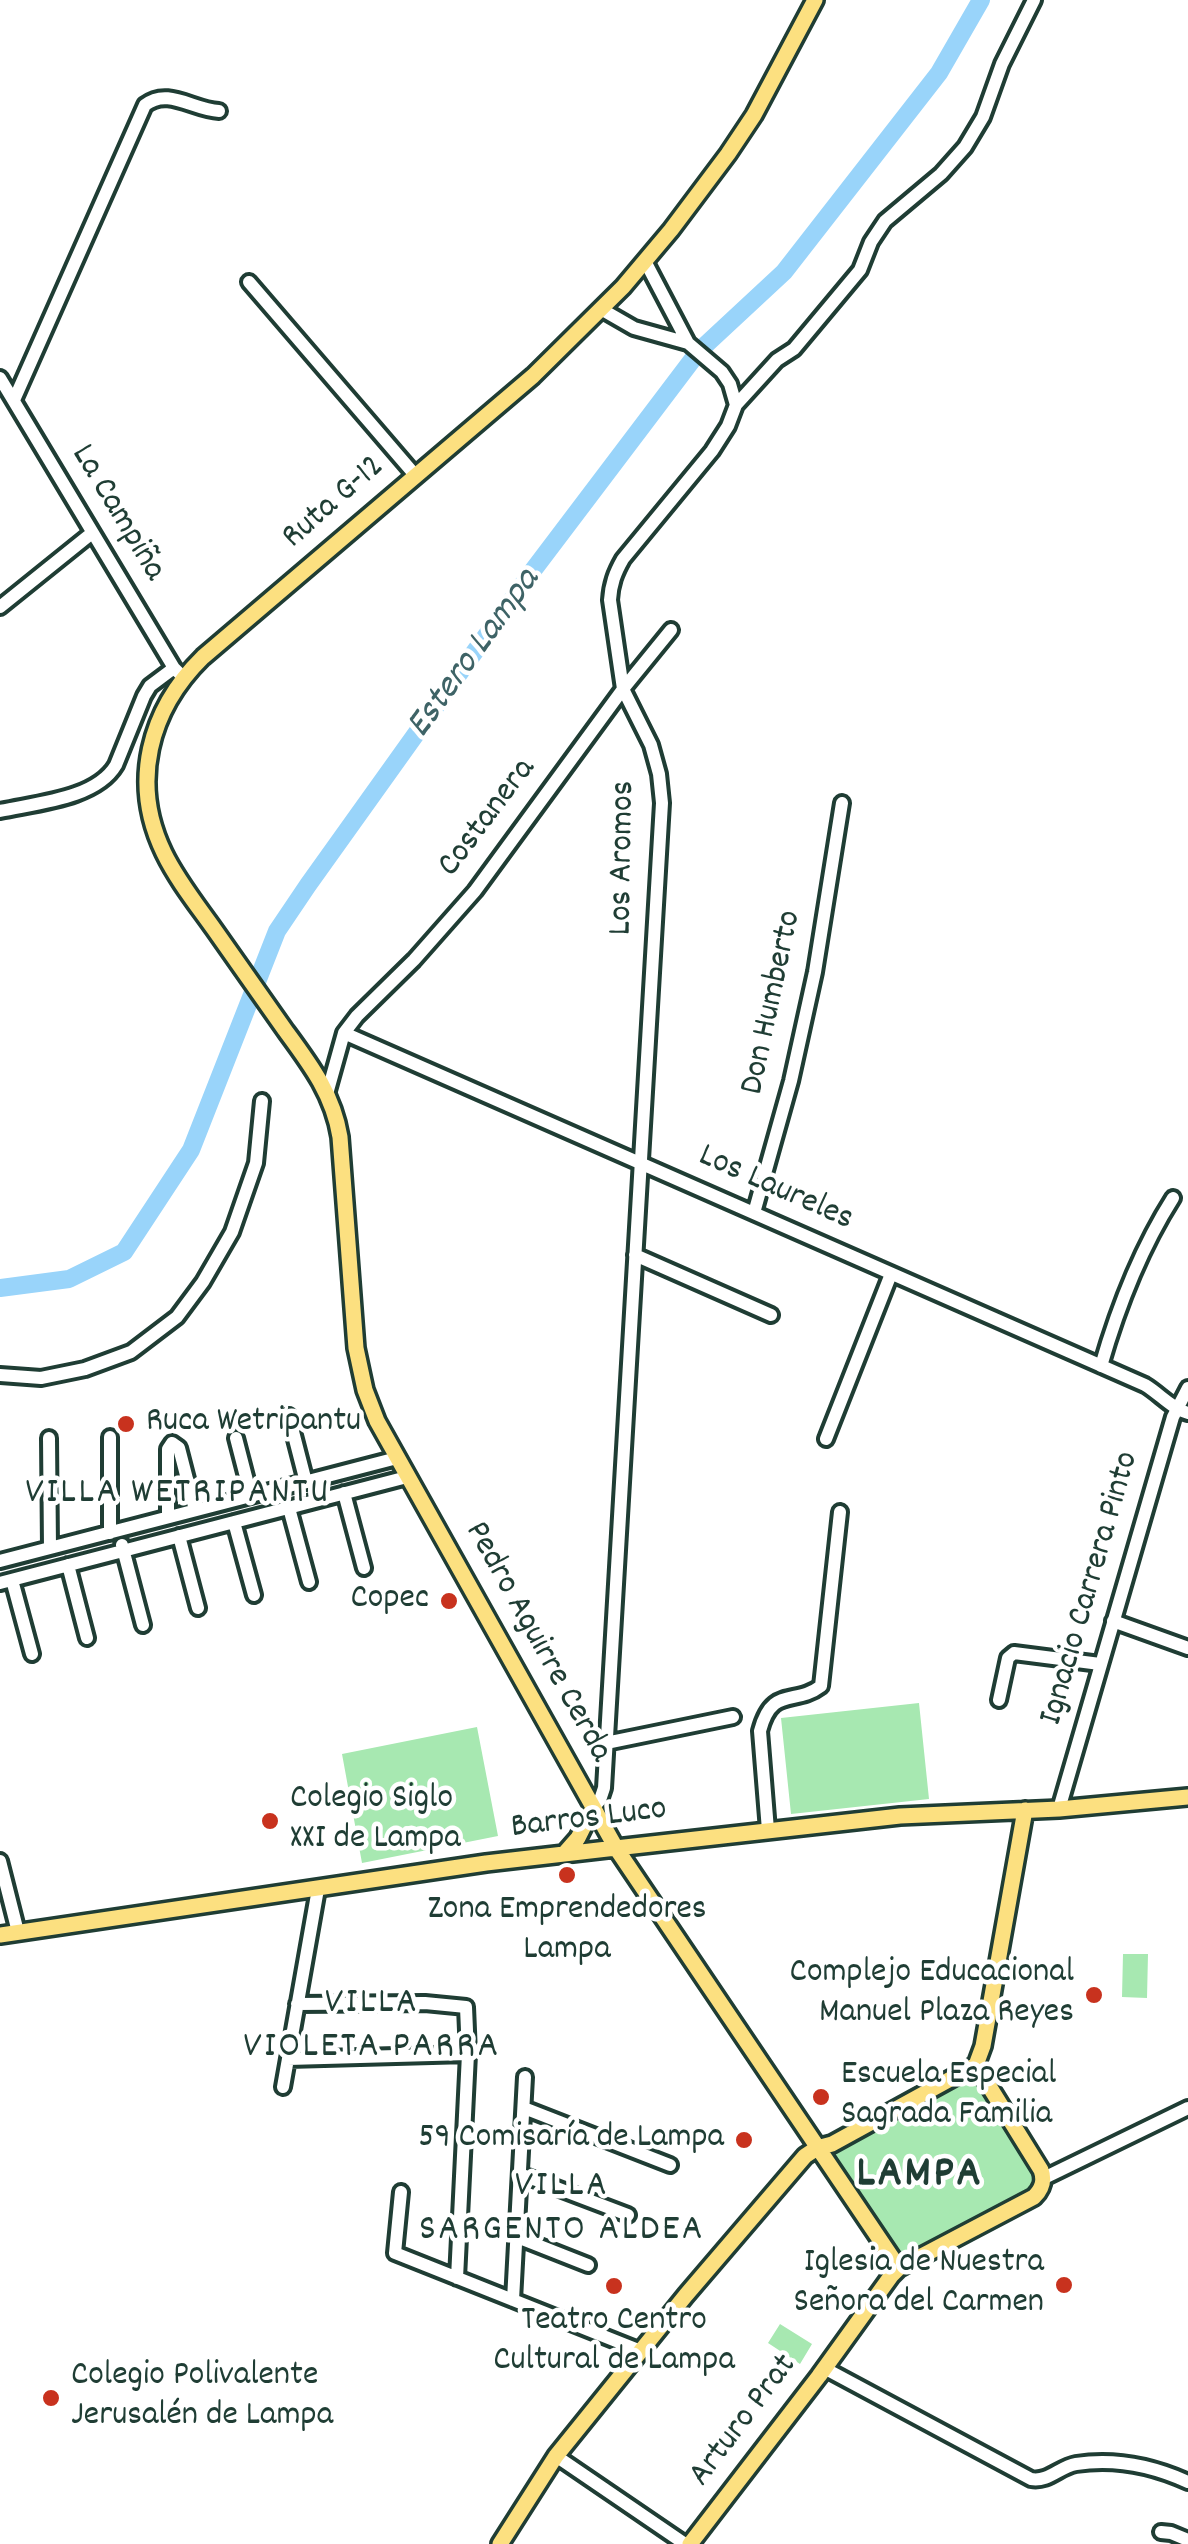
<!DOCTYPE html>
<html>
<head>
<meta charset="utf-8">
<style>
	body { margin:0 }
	canvas { display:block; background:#fff }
</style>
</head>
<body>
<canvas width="1188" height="2544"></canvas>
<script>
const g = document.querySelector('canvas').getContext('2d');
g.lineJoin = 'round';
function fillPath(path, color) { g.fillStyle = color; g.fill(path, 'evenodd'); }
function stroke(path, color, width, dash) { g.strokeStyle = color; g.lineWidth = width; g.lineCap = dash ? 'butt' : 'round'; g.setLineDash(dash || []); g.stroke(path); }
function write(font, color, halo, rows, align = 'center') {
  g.font = font + ' Dekko,sans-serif'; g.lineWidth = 9; g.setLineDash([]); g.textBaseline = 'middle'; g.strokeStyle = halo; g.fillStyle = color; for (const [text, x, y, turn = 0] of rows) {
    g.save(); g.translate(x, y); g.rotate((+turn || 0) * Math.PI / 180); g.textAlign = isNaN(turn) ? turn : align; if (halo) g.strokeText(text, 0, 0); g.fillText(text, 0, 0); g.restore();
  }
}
fillPath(new Path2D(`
	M 919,1703 L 929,1799 L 791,1814 L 781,1718 Z
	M 477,1727 L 498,1836 L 362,1863 L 342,1754 Z
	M 1123,1954 L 1148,1954 L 1147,1998 L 1122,1997 Z
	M 969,2074 L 977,2075 L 1037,2173 L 1034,2190 L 907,2256 L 898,2254 L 832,2158 L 832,2152 L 839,2145 Z
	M 780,2324 L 812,2344 L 800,2364 L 768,2343 Z`), '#a7e8b1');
stroke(new Path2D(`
	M 0,1288 L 69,1279 L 124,1252 L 191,1150 L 277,931 L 308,885 L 531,573 L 699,351 L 784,272 L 939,73 L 981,0`), '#99d4fa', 18);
const minor = new Path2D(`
	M 645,261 L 688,343
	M 249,282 L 415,475
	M 601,309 L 634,328 L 688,343 L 722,372 L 730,384 L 736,405
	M 0,378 L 174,668 L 184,678
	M 14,400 L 145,105 C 168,87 193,110 219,111
	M 0,607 L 92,533
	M 0,811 C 36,803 96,799 116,765 L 144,696 L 150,686 L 174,668
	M 344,1033 L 1145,1385 C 1160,1394 1172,1409 1188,1413
	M 327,1094 L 344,1033 L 357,1016 L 414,960 L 475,891 L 623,689 L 671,630
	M 754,1213 L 791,1081 L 815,972 L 842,803
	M 635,1255 L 771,1315
	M 1101,1366 C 1118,1307 1140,1250 1173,1198
	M 0,1375 L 41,1378 L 85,1369 L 131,1352 L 177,1317 L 203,1282 L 232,1232 L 256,1163 L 262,1101
	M 289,1416 L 306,1482
	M 110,1437 L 110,1533
	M 49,1438 L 50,1548
	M 236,1438 L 251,1496
	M 826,1439 L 891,1274
	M 172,1443 L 179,1448 L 195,1510
	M 344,1493 L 364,1568
	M 289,1508 L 309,1582
	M 168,1517 L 168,1449 L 172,1443
	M 234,1522 L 254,1595
	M 179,1536 L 198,1608
	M 122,1545 L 143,1625
	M 0,1561 L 397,1458
	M 68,1565 L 87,1638
	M 12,1580 L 32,1654
	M 0,1583 L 407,1477
	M 1113,1621 L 1188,1648
	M 999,1700 L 1008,1658 L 1014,1653 L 1100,1664
	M 606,1743 L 733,1717
	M 593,1808 L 600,1800 L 604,1788 L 662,803 L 659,774 L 651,745 L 623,689 L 610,600 C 611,584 615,573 623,559 L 712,451 L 728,426 L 736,405 L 777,360 L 794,349 L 860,270 L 871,242 L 885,221 L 941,174 L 965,147 L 983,117 L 1002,64 L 1034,0
	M 1059,1809 L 1173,1417 L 1188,1388
	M 768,1830 L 760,1731 C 772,1685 795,1706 821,1686 L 840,1512
	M 0,1861 L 18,1932
	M 297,2004 L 425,2003 L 466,2007 L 468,2054 L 457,2278
	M 288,2059 L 468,2054
	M 283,2087 L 318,1889
	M 524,2108 L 670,2165
	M 520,2174 L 628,2215
	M 1044,2178 L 1188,2108
	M 401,2192 L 395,2253 L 641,2351
	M 517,2237 L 588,2265
	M 513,2300 L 525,2077
	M 824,2368 L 1031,2479 C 1049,2482 1059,2467 1076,2464 C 1115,2458 1153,2466 1188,2482
	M 556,2456 L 685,2544
	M 1161,2532 L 1171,2533 L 1188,2540`);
const major = new Path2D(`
	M 815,0 L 754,115 L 728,154 L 671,230 L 623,287 L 533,376 L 203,657 C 149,710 130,783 164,853 C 177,880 197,905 214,929 C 238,963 261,996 285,1030 C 310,1064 333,1094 340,1137 L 356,1348 L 365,1390 L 377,1421 L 616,1848 L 899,2268
	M 564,1854 L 578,1838 L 593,1808
	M 0,1935 L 486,1863 L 616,1848 L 900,1816 L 1059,1809 L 1188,1797
	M 976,2065 L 983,2046 L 1025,1810
	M 500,2544 L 556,2456 L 686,2295 L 805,2156 L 817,2148 L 832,2144 L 976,2065
	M 690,2544 L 819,2376 L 891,2276 L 899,2268 L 1034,2197 C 1042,2189 1045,2181 1041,2170 L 976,2065`);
stroke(minor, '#1f3d34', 20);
stroke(major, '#1f3d34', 22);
stroke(minor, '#fff', 12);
stroke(major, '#fce080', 15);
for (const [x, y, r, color] of [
	[126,1424,10,"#c8321e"],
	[449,1601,10,"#c8321e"],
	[270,1821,10,"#c8321e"],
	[567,1875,10,"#c8321e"],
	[1094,1995,10,"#c8321e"],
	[821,2097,10,"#c8321e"],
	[744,2140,10,"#c8321e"],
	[1064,2285,10,"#c8321e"],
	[614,2286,10,"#c8321e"],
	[51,2398,10,"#c8321e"]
]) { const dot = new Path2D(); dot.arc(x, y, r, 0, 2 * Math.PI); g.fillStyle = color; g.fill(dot); stroke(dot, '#fff', 4); }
write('35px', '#1f3d34', '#fff', [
	["Ruta G-12",335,504,-41],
	["La Campiña",116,514,59],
	["Costanera",489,819,-53],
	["Los Aromos",625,858,-89],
	["Don Humberto",774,1003,-78],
	["Los Laureles",775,1190,24],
	["Ignacio Carrera Pinto",1092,1589,-74],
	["Pedro Aguirre Cerda",536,1643,61],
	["Barros Luco",589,1821,-7],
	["Arturo Prat",745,2422,-53]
]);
write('35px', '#1f3d34', '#fff', [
	["Ruca Wetripantu",146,1424],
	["Copec",429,1601,"right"],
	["Colegio Siglo",290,1801],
	["XXI de Lampa",290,1841],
	["Zona Emprendedores",567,1912,"center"],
	["Lampa",567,1952,"center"],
	["Complejo Educacional",1074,1975,"right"],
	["Manuel Plaza Reyes",1074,2015,"right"],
	["Escuela Especial",841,2077],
	["Sagrada Familia",841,2117],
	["59 Comisaría de Lampa",724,2140,"right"],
	["Iglesia de Nuestra",1044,2265,"right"],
	["Señora del Carmen",1044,2305,"right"],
	["Teatro Centro",614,2323,"center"],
	["Cultural de Lampa",614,2363,"center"],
	["Colegio Polivalente",71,2378],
	["Jerusalén de Lampa",71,2418]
], 'left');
write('italic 38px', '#3e6366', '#fff', [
	["Estero Lampa",476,655,-54]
]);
g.letterSpacing = '2.5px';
write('38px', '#1f3d34', '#fff', [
	["VILLA WETRIPANTU",178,1496],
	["VILLA",372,2006],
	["VIOLETA PARRA",372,2050],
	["VILLA",562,2189],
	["SARGENTO ALDEA",562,2233]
]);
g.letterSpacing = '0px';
g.letterSpacing = '2.5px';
write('bold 45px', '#1f3d34', '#fff', [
	["LAMPA",920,2178]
]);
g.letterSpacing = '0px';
</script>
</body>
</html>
